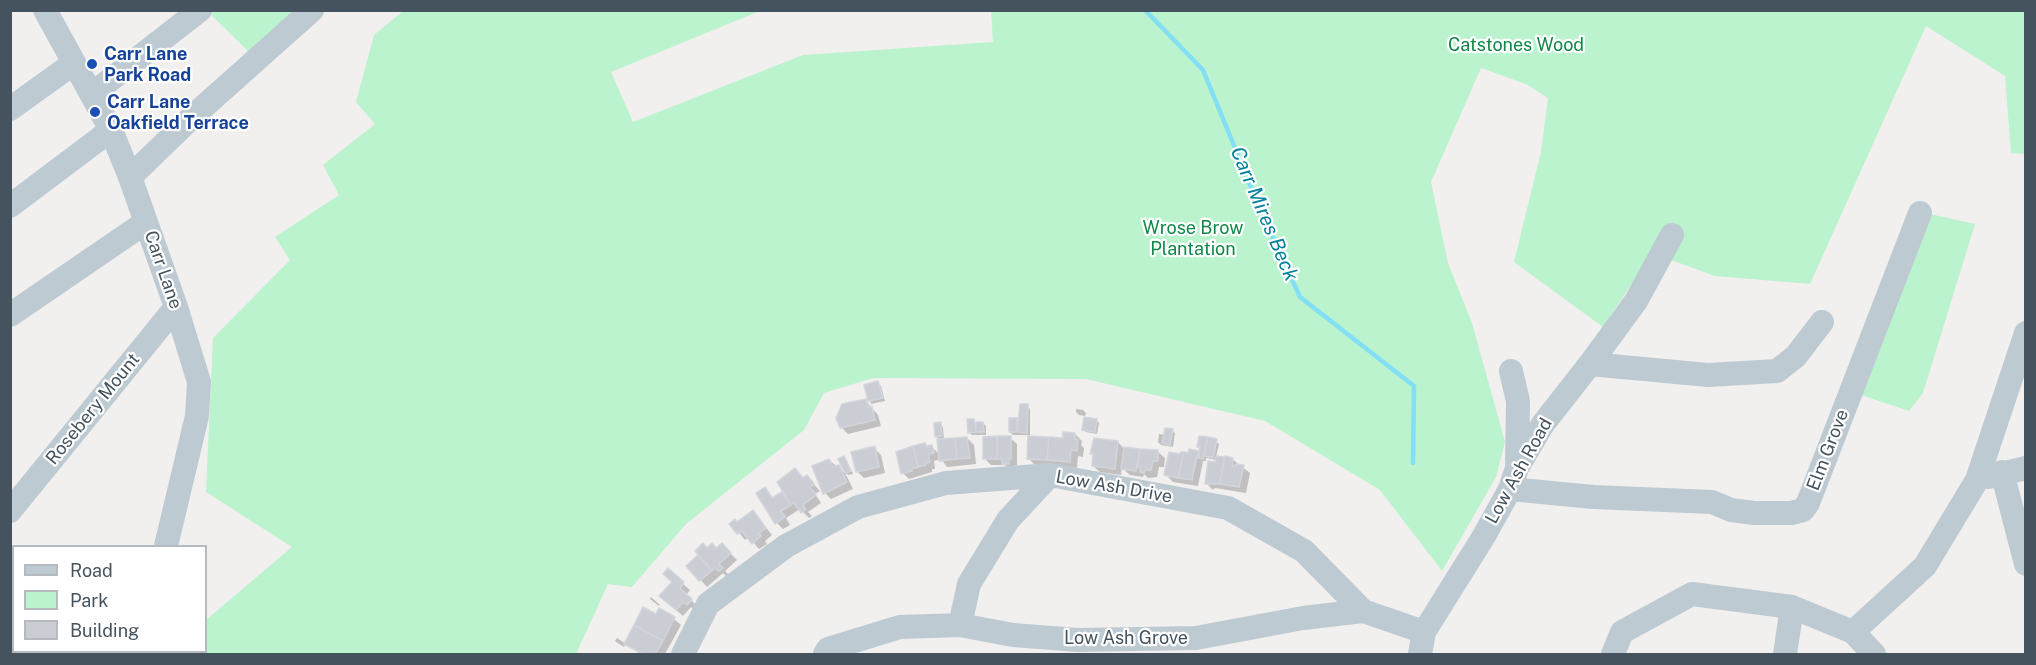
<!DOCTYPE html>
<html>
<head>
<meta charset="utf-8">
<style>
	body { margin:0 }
	#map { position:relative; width:2036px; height:665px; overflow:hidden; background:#f2efef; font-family:"Public Sans",sans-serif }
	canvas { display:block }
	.frame { position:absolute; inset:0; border:12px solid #45535e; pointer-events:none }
	.legend { position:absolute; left:12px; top:545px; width:195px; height:108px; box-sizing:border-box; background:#fff; border:2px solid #b5babf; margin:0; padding:8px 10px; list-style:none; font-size:18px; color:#45535e }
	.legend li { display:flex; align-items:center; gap:12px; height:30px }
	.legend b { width:30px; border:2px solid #b5babf }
</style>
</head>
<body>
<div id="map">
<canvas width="2036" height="665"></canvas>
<div class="frame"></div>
<ul class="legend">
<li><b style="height:8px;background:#becad2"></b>Road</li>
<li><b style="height:16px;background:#baf3ce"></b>Park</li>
<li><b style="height:16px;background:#caced4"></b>Building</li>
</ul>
</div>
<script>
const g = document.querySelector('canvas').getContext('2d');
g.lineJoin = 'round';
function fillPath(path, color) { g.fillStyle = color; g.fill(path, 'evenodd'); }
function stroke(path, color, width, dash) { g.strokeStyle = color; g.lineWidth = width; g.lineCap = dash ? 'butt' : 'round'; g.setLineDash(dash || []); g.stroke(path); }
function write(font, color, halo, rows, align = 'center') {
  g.font = font + ' "Public Sans",sans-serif'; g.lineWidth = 4.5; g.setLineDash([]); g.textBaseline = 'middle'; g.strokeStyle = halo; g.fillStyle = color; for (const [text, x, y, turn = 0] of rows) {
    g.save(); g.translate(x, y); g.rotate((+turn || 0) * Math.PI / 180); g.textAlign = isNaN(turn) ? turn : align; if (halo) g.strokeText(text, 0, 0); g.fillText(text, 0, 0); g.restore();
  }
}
fillPath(new Path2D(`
	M 207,11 L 295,11 L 249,52 Z
	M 403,11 L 760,11 L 611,72 L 633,122 L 803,55 L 993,42 L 991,11 L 2025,11 L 2025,154 L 2011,153 L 2005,76 L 1926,26 L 1810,284 L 1715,276 L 1652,253 L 1603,327 L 1514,262 L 1541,152 L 1548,98 L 1526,84 L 1481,68 L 1431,182 L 1448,263 L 1472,323 L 1505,442 L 1496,477 L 1442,571 L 1380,490 L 1265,421 L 1086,379 L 873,378 L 824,393 L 804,430 L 686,524 L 632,587 L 608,584 L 576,654 L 165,654 L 168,652 L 206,652 L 206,620 L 292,547 L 206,492 L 213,338 L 290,260 L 275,237 L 339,195 L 323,165 L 375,124 L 356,102 L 374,35 Z
	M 1930,214 L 1975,224 L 1923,393 L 1909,411 L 1858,394 Z`), '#baf3ce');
fillPath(new Path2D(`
	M 878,383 L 881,386 L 885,401 L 871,404 L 866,386 Z
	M 866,401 L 878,415 L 881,426 L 848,434 L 841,427 Z
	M 1027,406 L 1030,409 L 1030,438 L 1064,440 L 1075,434 L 1082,441 L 1081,445 L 1084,448 L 1083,457 L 1078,456 L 1077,468 L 1035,465 L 1028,458 L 1029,435 L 1013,435 L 1010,432 L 1010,419 L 1021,419 Z
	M 1076,409 L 1083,410 L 1086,413 L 1085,416 L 1079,415 L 1076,412 Z
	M 1096,420 L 1099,423 L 1097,434 L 1086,432 L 1083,429 Z
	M 973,421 L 976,424 L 983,423 L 986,426 L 986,435 L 972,435 L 969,432 Z
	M 940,424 L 943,427 L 944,440 L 967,438 L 974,445 L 976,464 L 947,467 L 941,459 L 934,461 L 935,469 L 932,469 L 932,472 L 909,479 L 903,473 L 927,447 L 931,446 L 940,455 L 941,441 L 937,437 Z
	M 1172,431 L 1175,433 L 1173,447 L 1161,445 L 1158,442 L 1159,434 L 1165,435 Z
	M 1201,437 L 1216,441 L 1219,444 L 1216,457 L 1223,458 L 1226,461 L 1232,459 L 1250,473 L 1246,493 L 1215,488 L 1213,490 L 1206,483 L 1221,461 L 1206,458 L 1206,461 L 1203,461 L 1198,486 L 1173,482 L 1166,475 L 1189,455 L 1197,452 L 1200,455 L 1201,449 L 1199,446 Z
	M 1010,438 L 1017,444 L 1017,465 L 1015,465 L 1015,470 L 1011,470 L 1005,465 L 991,465 L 984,458 Z
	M 1118,442 L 1124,449 L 1158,452 L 1165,458 L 1164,467 L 1159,467 L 1157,477 L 1148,478 L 1144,474 L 1143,477 L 1130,475 L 1122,468 L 1121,475 L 1100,472 L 1093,466 L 1094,456 L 1092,453 Z
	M 874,448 L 881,455 L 885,473 L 864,478 L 857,471 Z
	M 844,458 L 847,461 L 853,474 L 849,475 L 845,473 Z
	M 829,460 L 845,473 L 853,489 L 831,499 L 825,493 Z
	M 807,477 L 820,491 L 815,494 L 821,503 L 808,512 L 812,516 L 809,518 L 800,509 L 786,518 L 790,525 L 783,529 L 777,523 L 765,489 L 774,499 Z
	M 759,519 L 772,535 L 765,541 L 767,544 L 759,549 L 749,537 L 745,540 L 732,524 Z
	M 722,545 L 737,560 L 725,571 L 729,575 L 727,577 L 723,573 L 707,587 L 689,567 L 707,549 L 717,549 Z
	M 668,571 L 690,590 L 686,595 L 698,607 L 695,610 L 691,607 L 683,616 L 668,603 L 673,582 Z
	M 651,597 L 660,605 L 659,606 L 650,599 Z
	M 660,611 L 674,619 L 681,625 L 665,654 L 640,654 L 626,644 L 624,647 L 615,641 L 617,638 L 626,644 L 657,616 Z`), '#0003');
stroke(new Path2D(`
	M 1145,10 L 1203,70 L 1260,209 L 1300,297 L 1414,386 L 1413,463`), '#83dff3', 4.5);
const building = new Path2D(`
	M 878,381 L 883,398 L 868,401 L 864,385 Z
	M 866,399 L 868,407 L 872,407 L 875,420 L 840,428 L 836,418 L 842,404 Z
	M 1020,404 L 1028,404 L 1027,433 L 1017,432 Z
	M 1084,417 L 1097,419 L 1095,432 L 1082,430 Z
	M 1009,418 L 1017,418 L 1017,432 L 1009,432 Z
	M 967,419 L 974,419 L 976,432 L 968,433 Z
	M 941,422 L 942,436 L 935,437 L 934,423 Z
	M 976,422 L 983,422 L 984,432 L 976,432 Z
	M 1165,428 L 1173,429 L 1170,445 L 1162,443 Z
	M 1063,432 L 1075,433 L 1075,439 L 1078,440 L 1077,451 L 1071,450 L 1070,462 L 1047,460 L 1049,437 L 1063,438 Z
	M 997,436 L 1011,436 L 1011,459 L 1009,459 L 1009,464 L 1002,464 L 1002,459 L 997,459 Z
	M 997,436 L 997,459 L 983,459 L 983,437 Z
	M 1028,436 L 1049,437 L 1047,460 L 1027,459 Z
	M 1199,436 L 1208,437 L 1203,459 L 1198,458 L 1200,447 L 1197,447 Z
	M 967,437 L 970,458 L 957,459 L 955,438 Z
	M 1208,437 L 1217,439 L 1213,458 L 1204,456 Z
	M 955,438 L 957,459 L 939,461 L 937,439 Z
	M 1094,438 L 1118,441 L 1115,469 L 1092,466 L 1093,454 L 1090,454 Z
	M 925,443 L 926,446 L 932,445 L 934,453 L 928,454 L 930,462 L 926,463 L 926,465 L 918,467 L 913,446 Z
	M 875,446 L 879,467 L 856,472 L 851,452 Z
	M 913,446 L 918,467 L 912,469 L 912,471 L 901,474 L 896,452 Z
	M 1124,447 L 1140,449 L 1136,471 L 1121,469 Z
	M 1140,449 L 1158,450 L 1158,461 L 1153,461 L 1151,470 L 1145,470 L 1144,473 L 1140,472 L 1140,467 L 1138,467 Z
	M 1189,449 L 1198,451 L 1192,480 L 1178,478 L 1184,452 L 1188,453 Z
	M 1169,452 L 1180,454 L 1181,452 L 1184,452 L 1178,478 L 1164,475 Z
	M 844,456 L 851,471 L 845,473 L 838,459 Z
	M 1216,456 L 1224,457 L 1220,484 L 1205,484 L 1208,461 L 1215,462 Z
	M 1225,456 L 1233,458 L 1232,466 L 1235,466 L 1236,464 L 1244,465 L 1239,487 L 1220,484 Z
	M 829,459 L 833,467 L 839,465 L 847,482 L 823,494 L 812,466 Z
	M 795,468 L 803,478 L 807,475 L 814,484 L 810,487 L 816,495 L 803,505 L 806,509 L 801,513 L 794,503 L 791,505 L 777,482 Z
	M 765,487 L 772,498 L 782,492 L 791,505 L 781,511 L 785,517 L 775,524 L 756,493 Z
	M 753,510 L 766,528 L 759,533 L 761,536 L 752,544 L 742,531 L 737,534 L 729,524 L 735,519 L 737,522 Z
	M 703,543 L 707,548 L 712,543 L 716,548 L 722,543 L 731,553 L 719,564 L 723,568 L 719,571 L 715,568 L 712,571 L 695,551 Z
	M 698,555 L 712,571 L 699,581 L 686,566 Z
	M 668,568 L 684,582 L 680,588 L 692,599 L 687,605 L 683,602 L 676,610 L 659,596 L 672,582 L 663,574 Z
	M 643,607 L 656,614 L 659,608 L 675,617 L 663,641 L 634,625 Z
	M 634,625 L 663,641 L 655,654 L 643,654 L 624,644 Z`);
fillPath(building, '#caced4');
stroke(building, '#d2d5db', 1.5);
stroke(new Path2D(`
	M 45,10 L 111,130 L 130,177 L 176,307 L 199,382 L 197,416 L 166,546
	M 92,94 L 200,10
	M 10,109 L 74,63
	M 130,177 L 191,118 L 312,10
	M 10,206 L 111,130
	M 10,315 L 146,222
	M 1590,364 L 1708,375 L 1777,371 L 1796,356 L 1822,322
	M 1511,371 L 1518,401 L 1517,466
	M 2002,472 L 2026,564
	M 1988,477 L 2026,468
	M 1510,489 L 1593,497 L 1712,502 L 1731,510 L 1754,513 L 1791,513 L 1803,510 L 1808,503 L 1920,213
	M 10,511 L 176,307
	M 960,625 L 1013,635 L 1078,640 L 1196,638 L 1303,618 L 1363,611
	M 1853,632 L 1925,566 L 1977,480 L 2026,333
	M 137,654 L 138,652
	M 683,654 L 708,604 L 786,546 L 858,507 L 946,483 L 1050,475 L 1228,508 L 1304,551 L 1363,611 L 1424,632
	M 825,654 L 828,649 L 900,627 L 960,625 L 969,584 L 1008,520 L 1050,475
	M 1420,654 L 1424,632 L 1484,536 L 1510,489 L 1517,468 L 1543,424 L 1590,364 L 1636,301 L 1672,235
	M 1613,654 L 1622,632 L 1692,594 L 1792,607 L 1853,632 L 1874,654
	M 1785,654 L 1792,607`), '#becad2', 24);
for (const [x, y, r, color] of [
	[92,64,6,"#1a4fb4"],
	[95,112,6,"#1a4fb4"]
]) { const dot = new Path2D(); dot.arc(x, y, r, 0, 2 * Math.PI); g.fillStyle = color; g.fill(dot); stroke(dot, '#fff', 2); }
write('18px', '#108647', '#fff', [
	["Catstones Wood",1516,45],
	["Wrose Brow",1193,228],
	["Plantation",1193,249]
]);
write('bold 18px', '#164399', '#fff', [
	["Carr Lane",104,54],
	["Park Road",104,75],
	["Carr Lane",107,102],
	["Oakfield Terrace",107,123]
], 'left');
write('18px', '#45535e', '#fff', [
	["Carr Lane",163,270,71],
	["Rosebery Mount",93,409,-51],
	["Elm Grove",1828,450,-69],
	["Low Ash Road",1519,471,-61],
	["Low Ash Drive",1114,487,10],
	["Low Ash Grove",1126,638]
]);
write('italic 20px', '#03819c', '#fff', [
	["Carr Mires Beck",1264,214,67]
]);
</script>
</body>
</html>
